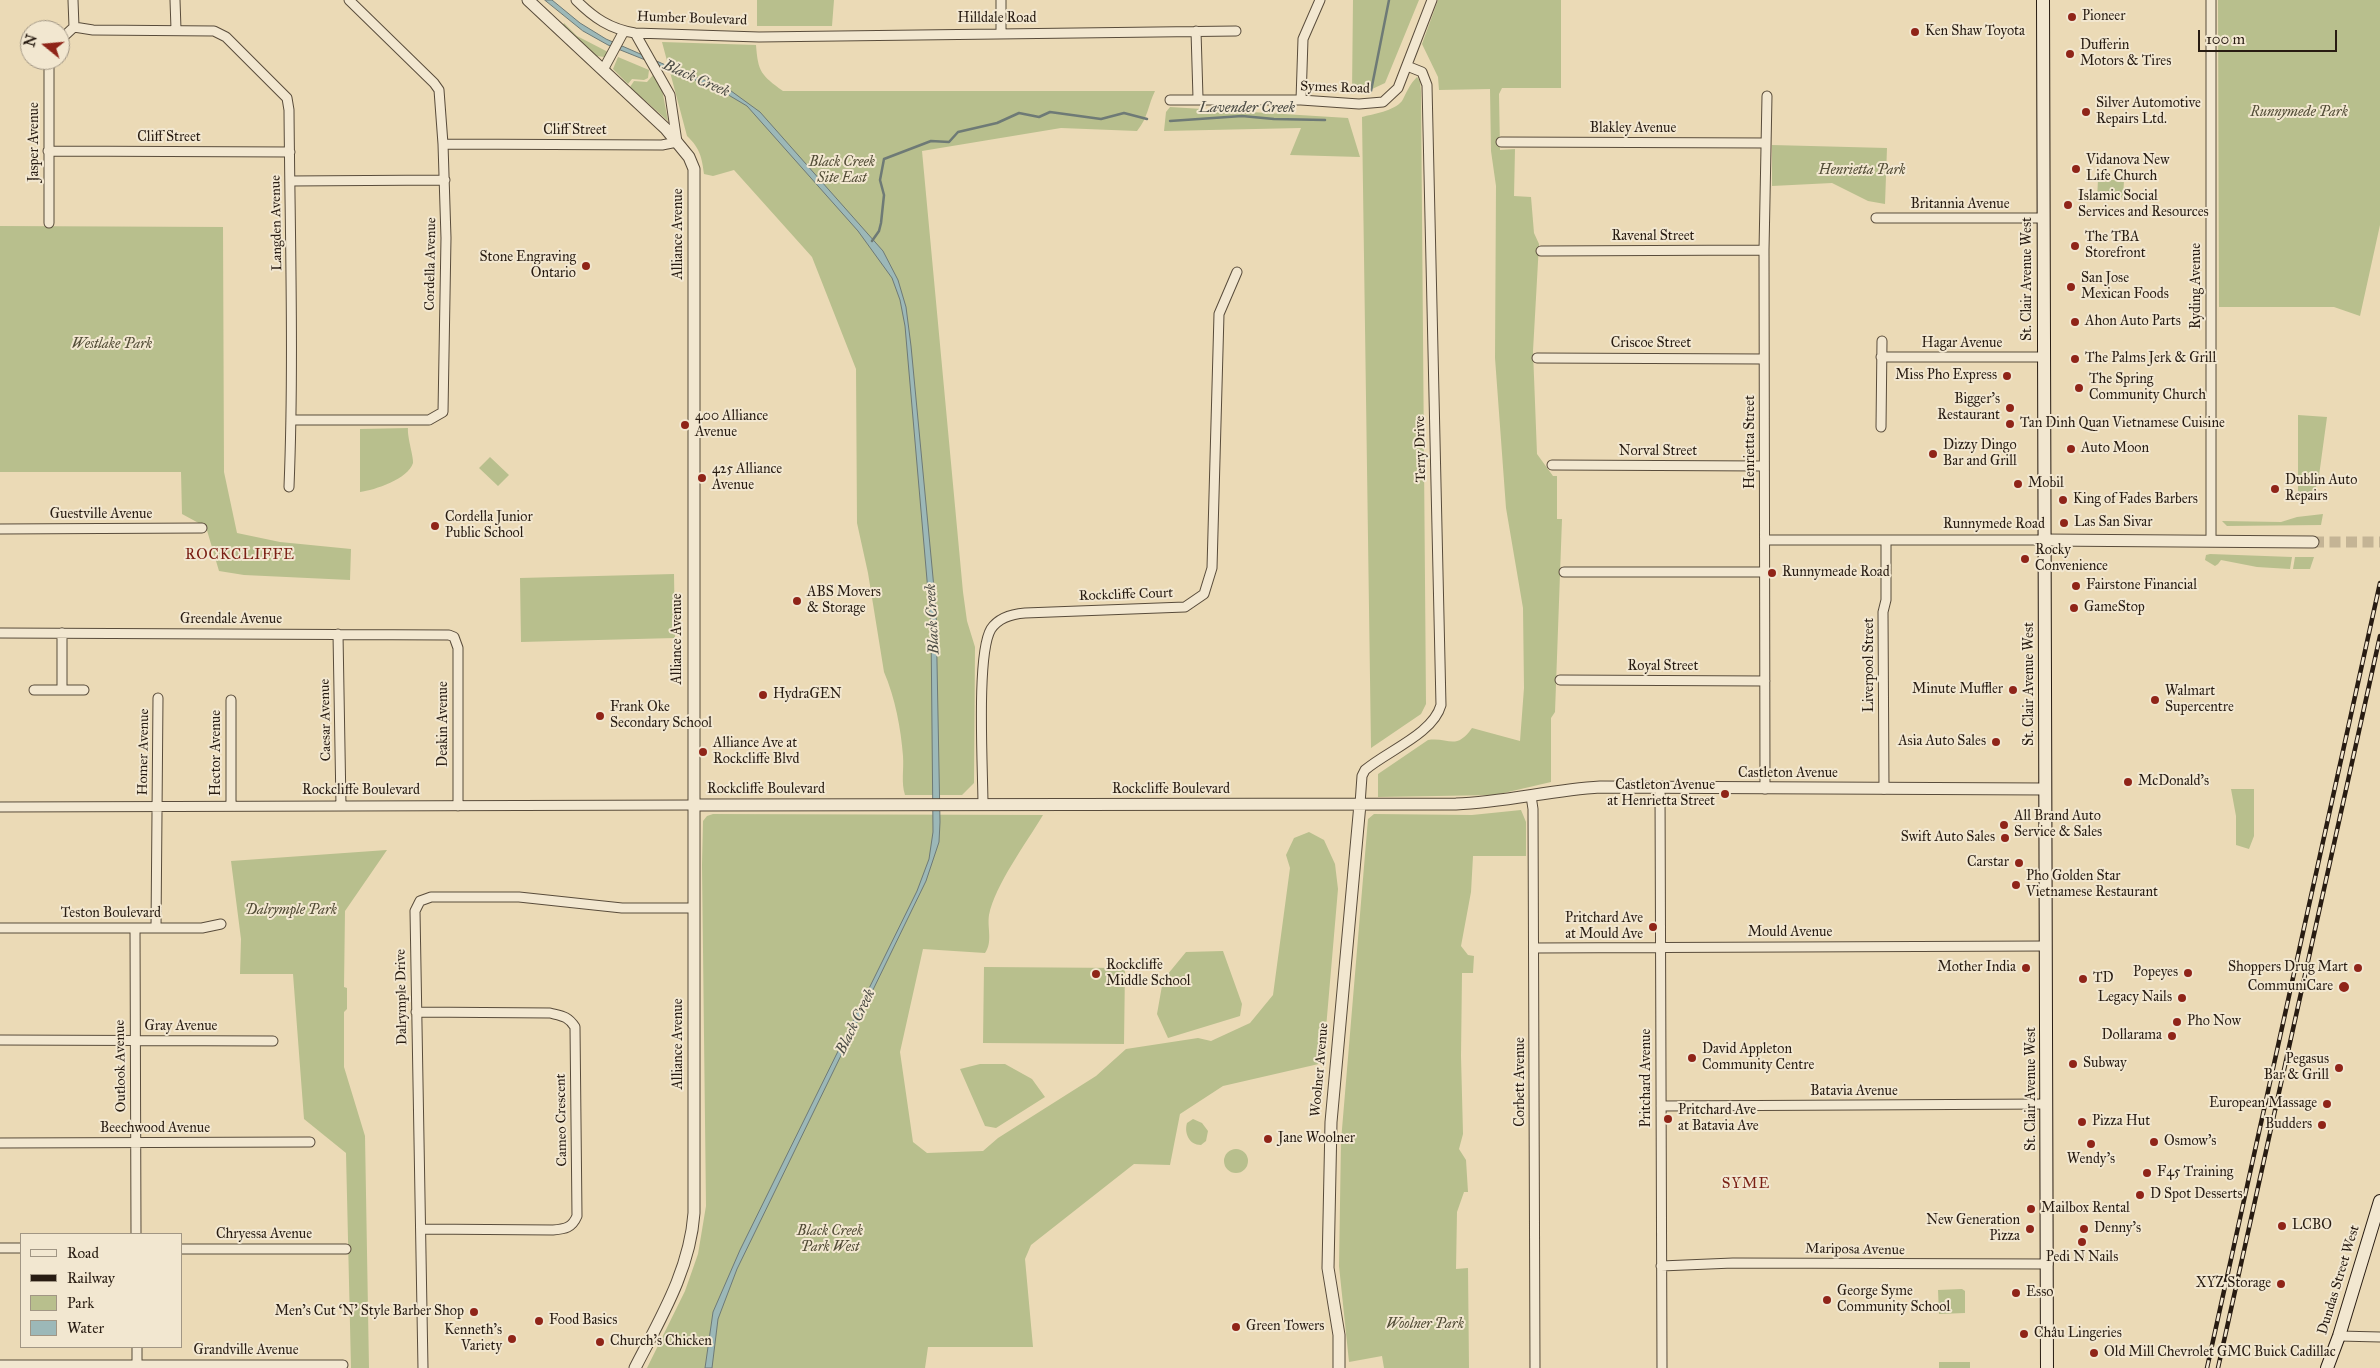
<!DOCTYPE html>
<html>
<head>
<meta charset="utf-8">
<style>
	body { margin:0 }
	#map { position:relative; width:2380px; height:1368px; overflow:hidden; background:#ebdab6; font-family:"IM FELL Great Primer",serif }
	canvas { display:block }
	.legend { position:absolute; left:20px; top:1233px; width:162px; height:115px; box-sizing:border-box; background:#f2e7d0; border:1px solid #a19684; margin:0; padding:6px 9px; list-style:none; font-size:15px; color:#281c12 }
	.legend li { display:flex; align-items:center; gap:10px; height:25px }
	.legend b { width:25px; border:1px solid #a19684 }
	.north { position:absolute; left:20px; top:20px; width:50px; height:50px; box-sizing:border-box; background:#f2e7d0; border:1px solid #a19684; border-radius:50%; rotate:287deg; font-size:14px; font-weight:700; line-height:20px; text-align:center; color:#281c12 }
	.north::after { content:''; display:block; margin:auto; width:18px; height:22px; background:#8f2418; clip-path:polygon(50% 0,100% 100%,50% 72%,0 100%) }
	.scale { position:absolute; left:2198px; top:30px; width:139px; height:22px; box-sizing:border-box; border:2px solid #281c12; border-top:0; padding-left:6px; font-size:15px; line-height:18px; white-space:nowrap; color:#281c12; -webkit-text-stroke:4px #f2e7d0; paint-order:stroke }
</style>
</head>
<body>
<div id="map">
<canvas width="2380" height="1368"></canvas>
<ul class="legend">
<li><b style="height:6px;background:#f2e7d0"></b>Road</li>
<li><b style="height:6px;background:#281c12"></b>Railway</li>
<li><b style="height:14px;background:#b8bf8d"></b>Park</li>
<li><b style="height:14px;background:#9cb8b8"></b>Water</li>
</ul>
<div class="north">N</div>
<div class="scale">100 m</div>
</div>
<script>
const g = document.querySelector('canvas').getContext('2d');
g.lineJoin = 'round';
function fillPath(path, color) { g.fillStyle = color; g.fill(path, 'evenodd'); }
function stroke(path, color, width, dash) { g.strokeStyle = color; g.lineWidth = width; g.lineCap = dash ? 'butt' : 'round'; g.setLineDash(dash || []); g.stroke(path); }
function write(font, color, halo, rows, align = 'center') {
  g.font = font + ' "IM FELL Great Primer",serif'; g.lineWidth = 4; g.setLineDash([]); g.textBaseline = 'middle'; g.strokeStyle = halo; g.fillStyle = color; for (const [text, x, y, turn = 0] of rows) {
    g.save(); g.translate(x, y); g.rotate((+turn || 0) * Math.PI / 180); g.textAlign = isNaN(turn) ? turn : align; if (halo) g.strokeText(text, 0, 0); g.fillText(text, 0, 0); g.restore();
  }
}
fillPath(new Path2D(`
	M 757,0 L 834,0 L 832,26 L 757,26 Z
	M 1353,0 L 1419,0 L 1385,83 L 1370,90 L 1352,92 Z
	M 1438,0 L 1561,0 L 1561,88 L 1502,88 L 1499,94 L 1500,150 L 1515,149 L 1514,196 L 1531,197 L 1534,233 L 1539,244 L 1533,351 L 1537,454 L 1553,476 L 1557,476 L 1557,519 L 1562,519 L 1555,712 L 1551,718 L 1551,782 L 1495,795 L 1378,797 L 1378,774 L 1428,740 C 1449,737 1456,751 1472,728 L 1520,741 L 1524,688 L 1523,608 L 1506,508 L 1495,358 L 1496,186 L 1491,151 L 1490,89 L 1439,90 L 1438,77 L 1422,44 Z
	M 2218,0 L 2380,0 L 2380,225 L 2360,316 L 2334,307 L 2219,307 Z
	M 564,23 L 577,36 L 608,52 L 604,57 L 597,56 L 563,25 Z
	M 662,42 L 756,45 C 758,72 761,75 783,91 L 1155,91 C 1148,105 1148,118 1137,131 L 1061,128 L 922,151 L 963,592 L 967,621 L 975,647 L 974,783 L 962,795 L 905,795 C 901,782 904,770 903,756 C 901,729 895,697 884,672 L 868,573 L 857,523 L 856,369 L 812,257 L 734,170 L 713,176 L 704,174 C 702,158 700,148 687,136 Z
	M 618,57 L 649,70 L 648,78 L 644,80 L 632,79 L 628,84 L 613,69 Z
	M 653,75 L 662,89 L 668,121 L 630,87 L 634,81 L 647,82 Z
	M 1417,77 L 1420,81 L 1421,92 L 1426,704 L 1421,714 L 1371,748 L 1362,117 C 1373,114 1394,111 1402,101 C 1407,92 1409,85 1417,77 Z
	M 1170,107 L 1348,118 L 1360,157 L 1290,155 L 1301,128 L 1164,131 L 1166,112 Z
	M 1772,145 L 1887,148 L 1885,204 L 1868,201 L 1832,183 L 1772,186 Z
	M 2098,180 L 2124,180 L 2123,199 L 2097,199 Z
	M 0,226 L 223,227 L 224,472 L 237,533 L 280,542 L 351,549 L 350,580 L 244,575 L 219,571 L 206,527 L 182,514 L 181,472 L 0,472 Z
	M 2298,415 L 2327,417 L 2318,483 L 2314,490 L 2298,496 Z
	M 408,428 C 407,437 414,458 413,463 C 408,479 375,490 360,492 L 360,429 Z
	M 490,457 L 509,475 L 498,486 L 479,468 Z
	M 2323,514 L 2321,525 L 2227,526 L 2222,521 L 2281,522 L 2297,517 Z
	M 2210,554 L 2292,557 L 2290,569 L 2257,567 L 2221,560 L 2218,564 L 2215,566 L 2205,560 L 2206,555 Z
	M 2295,557 L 2314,557 L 2310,569 L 2293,569 Z
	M 674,574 L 675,638 L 521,642 L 520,578 Z
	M 2231,789 L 2254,789 L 2254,836 L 2249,849 L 2236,845 L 2236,816 Z
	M 1521,810 L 1526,822 L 1526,856 L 1473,856 L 1471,892 L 1461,946 L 1468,955 L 1474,956 L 1473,973 L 1462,973 L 1461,1056 L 1463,1134 L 1459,1149 L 1466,1160 L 1468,1192 L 1464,1192 L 1457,1212 L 1456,1269 L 1468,1268 L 1469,1368 L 1384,1368 L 1382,1356 L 1349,1362 L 1339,1266 L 1341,1141 L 1368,819 L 1374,814 L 1472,815 Z
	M 713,814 L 1043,815 C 1027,842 995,885 989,915 C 987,928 993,942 985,953 L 923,949 L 900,1052 L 913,1142 L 927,1153 L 983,1151 L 998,1138 L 1096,1076 L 1126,1049 L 1198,1038 L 1211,1041 L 1250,1023 L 1273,995 L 1290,868 L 1286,855 L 1294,838 L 1309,832 L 1324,840 L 1335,864 L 1338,889 L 1323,1063 L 1223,1086 L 1180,1114 L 1170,1165 L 1134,1164 L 1031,1245 L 1025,1259 L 1033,1347 L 928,1347 L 925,1368 L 647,1368 L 685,1291 L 698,1254 L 706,1206 L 702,865 L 703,821 L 707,816 Z
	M 387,850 L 345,911 L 344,987 L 347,988 L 347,1009 L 344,1012 L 344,1067 L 365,1136 L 369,1368 L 351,1368 L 346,1153 L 304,1119 L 293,974 L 240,974 L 241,939 L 231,861 Z
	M 1223,951 L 1242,1004 L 1240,1016 L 1168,1038 L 1157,1014 L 1163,980 L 1186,952 Z
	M 984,967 L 1125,968 L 1124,1044 L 983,1043 Z
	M 980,1064 L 1005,1064 L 1032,1079 L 1045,1097 L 996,1128 L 985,1126 L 960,1069 Z
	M 1193,1119 L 1202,1123 L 1208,1131 L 1206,1141 L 1201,1145 C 1189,1145 1184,1133 1187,1123 Z
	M1224 1161a12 12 0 1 1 24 0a12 12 0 1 1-24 0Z
	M 1962,1289 L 1965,1291 L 1965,1313 L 1939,1314 L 1938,1290 Z
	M 1939,1362 L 1970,1362 L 1970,1368 L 1939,1368 Z`), '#b8bf8d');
const water = new Path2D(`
	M 545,0 L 552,0 L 580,23 L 606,39 L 684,73 L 727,88 L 760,112 L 883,251 L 898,280 L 906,307 L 911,346 L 936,609 L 940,822 L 939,842 L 926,881 L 737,1269 L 718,1319 L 712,1368 L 705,1368 L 713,1312 L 740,1250 L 917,891 L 929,859 L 933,832 L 931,626 L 905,326 L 900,300 L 892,278 L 858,231 L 747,106 L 720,90 L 608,45 L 583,31 Z`);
fillPath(water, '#9cb8b8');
stroke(water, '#6e7a76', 1);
stroke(new Path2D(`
	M 1371,91 L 1389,0
	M 1170,121 L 1242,116 L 1274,119 L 1325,120
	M 872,241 L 879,231 L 881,223 L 884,195 L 880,180 L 884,159 L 931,141 L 949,142 L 958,132 L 997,123 L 1019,113 L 1039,117 L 1050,112 L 1101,119 L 1124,113 L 1147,119`), '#6e7a76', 2.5);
stroke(new Path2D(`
	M 2313,542 L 2380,542`), '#c4b495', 11, [11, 5.5]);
const minor = new Path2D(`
	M 73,0 L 74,27
	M 175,0 L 176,29
	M 576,0 C 594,18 610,29 635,33 L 759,37 L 1236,31
	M 1001,0 L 1001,33
	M 2211,0 L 2211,541
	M 74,27 L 93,30 L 214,31 L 226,37 L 287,98 L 289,110 C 290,236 294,361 289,487
	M 1196,31 L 1198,98
	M 60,40 L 74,27
	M 603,70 L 624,31
	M 1170,100 L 1301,100 L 1359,104 L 1383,102 L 1398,88 L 1432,0
	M 1301,100 L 1303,39 L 1320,0
	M 1501,142 L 1766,143
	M 443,144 L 662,145 L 677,142 L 670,95 L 635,33
	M 48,151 L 290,152
	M 290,181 L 445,180
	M 1876,218 L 2043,218
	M 49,223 L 49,60
	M 1541,251 L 1764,250
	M 1881,357 L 2044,357
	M 1537,358 L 1764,359
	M 292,420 L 429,420 L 443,412 L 446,238 L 443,144 L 439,90 L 434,83 L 349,0
	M 1881,427 L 1882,341
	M 1552,465 L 1764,466
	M 0,529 L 202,528
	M 1765,540 L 2044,540
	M 1564,572 L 1765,572
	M 0,633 L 449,635 L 454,637 L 458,648 L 458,806
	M 62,633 L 62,690
	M 338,634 L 341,806
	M 1560,680 L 1765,681
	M 34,690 L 84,690
	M 1660,789 L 1662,1368
	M 1765,789 L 1764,250 L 1767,96
	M 1884,789 L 1883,612 L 1886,600 L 1886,541
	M 1531,796 L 1533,809 L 1535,1368
	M 1360,804 L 1362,776 L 1365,770 C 1387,751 1433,734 1441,705 L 1427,85 L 1422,72 L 1407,66
	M 983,805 C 983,770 976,654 991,629 C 999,617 1012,614 1025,613 L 1185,607 L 1204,594 L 1212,568 L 1219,314 L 1237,272
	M 231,806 L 231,700
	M 0,807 L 694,805
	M 0,928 L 202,928 L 221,924
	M 135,928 L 136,1234
	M 156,928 L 158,698
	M 1535,948 L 2046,946
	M 416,1012 L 550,1013 C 562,1016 568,1016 575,1027 L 577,1216 C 572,1228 565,1229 553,1230 L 421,1229
	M 0,1040 L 273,1041
	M 1661,1106 L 2047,1104
	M 0,1143 L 310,1142
	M 0,1248 L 21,1248
	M 181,1249 L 346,1249
	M 1661,1266 L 1733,1263 L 2048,1264
	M 2339,1336 L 2380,1337
	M 137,1347 L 137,1368
	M 0,1365 L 343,1365
	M 423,1368 L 415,911 L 420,901 L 431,897 L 519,897 L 622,908 L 694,908`);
const tertiary = new Path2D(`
	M 528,0 L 666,129 L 689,157 L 694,169 L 694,1213 C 690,1270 660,1319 635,1368
	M 2044,540 L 2313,542
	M 694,805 L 1456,804 C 1505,802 1551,790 1600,787 L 2045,789
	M 1339,1368 L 1339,1335 L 1328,1268 L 1331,1122 L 1360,804`);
const secondary = new Path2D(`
	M 2043,0 L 2047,1368
	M 2327,1368 L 2339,1336 L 2380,1201`);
stroke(minor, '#594c3b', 11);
stroke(tertiary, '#594c3b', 13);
stroke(secondary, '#281c12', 14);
stroke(minor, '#f2e7d0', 9);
stroke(tertiary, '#f2e7d0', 11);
stroke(secondary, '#f2e7d0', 12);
const rail = new Path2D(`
	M 2207,1368 L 2380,583
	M 2218,1368 L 2380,636`);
stroke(rail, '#281c12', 4.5);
stroke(rail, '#f2e7d0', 2.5, [8]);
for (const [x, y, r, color] of [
	[2072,17,5,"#8f2418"],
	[1915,32,5,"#8f2418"],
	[2070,54,5,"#8f2418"],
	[2086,112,5,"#8f2418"],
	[2076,169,5,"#8f2418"],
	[2068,205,5,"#8f2418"],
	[2075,246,5,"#8f2418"],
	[586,266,5,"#8f2418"],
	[2071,287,5,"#8f2418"],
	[2075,322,5,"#8f2418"],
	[2075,359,5,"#8f2418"],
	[2007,376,5,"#8f2418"],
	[2079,388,5,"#8f2418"],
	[2010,408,5,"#8f2418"],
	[2010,424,5,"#8f2418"],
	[685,425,5,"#8f2418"],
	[2071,449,5,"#8f2418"],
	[1933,454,5,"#8f2418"],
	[702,478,5,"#8f2418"],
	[2018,484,5,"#8f2418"],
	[2275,489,5,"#8f2418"],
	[2063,500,5,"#8f2418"],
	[2064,523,5,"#8f2418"],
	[435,526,5,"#8f2418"],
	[2025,559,5,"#8f2418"],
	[1772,573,5,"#8f2418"],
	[2076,586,5,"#8f2418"],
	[797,601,5,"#8f2418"],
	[2074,608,5,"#8f2418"],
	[2013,690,5,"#8f2418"],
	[763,695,5,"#8f2418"],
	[2155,700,5,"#8f2418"],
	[600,716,5,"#8f2418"],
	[1996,742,5,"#8f2418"],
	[703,752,5,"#8f2418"],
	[2128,782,5,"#8f2418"],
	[1725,794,5,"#8f2418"],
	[2004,825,5,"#8f2418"],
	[2005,838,5,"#8f2418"],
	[2019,863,5,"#8f2418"],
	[2016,885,5,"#8f2418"],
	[1653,927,5,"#8f2418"],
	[2026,968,5,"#8f2418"],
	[2358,968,5,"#8f2418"],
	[2188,973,5,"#8f2418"],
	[1096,974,5,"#8f2418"],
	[2083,979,5,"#8f2418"],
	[2344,987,6,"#8f2418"],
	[2182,998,5,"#8f2418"],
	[2177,1022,5,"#8f2418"],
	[2172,1036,5,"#8f2418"],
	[1692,1058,5,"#8f2418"],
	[2073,1064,5,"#8f2418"],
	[2339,1068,5,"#8f2418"],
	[2327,1104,5,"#8f2418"],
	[1668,1119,5,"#8f2418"],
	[2082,1122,5,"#8f2418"],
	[2322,1125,5,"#8f2418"],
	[1268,1139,5,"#8f2418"],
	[2154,1142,5,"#8f2418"],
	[2091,1144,5,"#8f2418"],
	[2147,1173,5,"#8f2418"],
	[2140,1195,5,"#8f2418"],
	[2031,1209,5,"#8f2418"],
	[2282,1226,5,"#8f2418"],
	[2030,1229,5,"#8f2418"],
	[2084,1229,5,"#8f2418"],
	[2082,1242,5,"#8f2418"],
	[2281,1284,5,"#8f2418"],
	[2016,1293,5,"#8f2418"],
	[1827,1300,5,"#8f2418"],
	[474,1312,5,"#8f2418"],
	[539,1321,5,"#8f2418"],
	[1236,1327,5,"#8f2418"],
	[2024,1334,5,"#8f2418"],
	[512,1339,5,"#8f2418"],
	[600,1342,5,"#8f2418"],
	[2094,1353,5,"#8f2418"]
]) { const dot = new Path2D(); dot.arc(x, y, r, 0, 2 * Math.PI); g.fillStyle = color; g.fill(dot); stroke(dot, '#f2e7d0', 2); }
write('14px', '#281c12', '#f2e7d0', [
	["Pioneer",2082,17],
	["Ken Shaw Toyota",1925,32],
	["Dufferin",2080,46],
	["Motors & Tires",2080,62],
	["Silver Automotive",2096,104],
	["Repairs Ltd.",2096,120],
	["Vidanova New",2086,161],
	["Life Church",2086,177],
	["Islamic Social",2078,197],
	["Services and Resources",2078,213],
	["The TBA",2085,238],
	["Storefront",2085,254],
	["Stone Engraving",576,258,"right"],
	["Ontario",576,274,"right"],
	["San Jose",2081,279],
	["Mexican Foods",2081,295],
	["Ahon Auto Parts",2085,322],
	["The Palms Jerk & Grill",2085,359],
	["Miss Pho Express",1997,376,"right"],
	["The Spring",2089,380],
	["Community Church",2089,396],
	["Bigger’s",2000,400,"right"],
	["Restaurant",2000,416,"right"],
	["400 Alliance",695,417],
	["Avenue",695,433],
	["Tan Dinh Quan Vietnamese Cuisine",2020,424],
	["Dizzy Dingo",1943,446],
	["Bar and Grill",1943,462],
	["Auto Moon",2081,449],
	["425 Alliance",712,470],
	["Avenue",712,486],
	["Dublin Auto",2285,481],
	["Repairs",2285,497],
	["Mobil",2028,484],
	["King of Fades Barbers",2073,500],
	["Cordella Junior",445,518],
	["Public School",445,534],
	["Las San Sivar",2074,523],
	["Rocky",2035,551],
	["Convenience",2035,567],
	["Runnymeade Road",1782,573],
	["Fairstone Financial",2086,586],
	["ABS Movers",807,593],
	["& Storage",807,609],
	["GameStop",2084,608],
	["Minute Muffler",2003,690,"right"],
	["Walmart",2165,692],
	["Supercentre",2165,708],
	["HydraGEN",773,695],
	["Frank Oke",610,708],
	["Secondary School",610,724],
	["Asia Auto Sales",1986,742,"right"],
	["Alliance Ave at",713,744],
	["Rockcliffe Blvd",713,760],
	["McDonald's",2138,782],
	["Castleton Avenue",1715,786,"right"],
	["at Henrietta Street",1715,802,"right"],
	["All Brand Auto",2014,817],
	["Service & Sales",2014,833],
	["Swift Auto Sales",1995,838,"right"],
	["Carstar",2009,863,"right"],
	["Pho Golden Star",2026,877],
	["Vietnamese Restaurant",2026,893],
	["Pritchard Ave",1643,919,"right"],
	["at Mould Ave",1643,935,"right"],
	["Rockcliffe",1106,966],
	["Middle School",1106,982],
	["Mother India",2016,968,"right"],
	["Shoppers Drug Mart",2348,968,"right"],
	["Popeyes",2178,973,"right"],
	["TD",2093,979],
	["CommuniCare",2333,987,"right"],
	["Legacy Nails",2172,998,"right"],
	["Pho Now",2187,1022],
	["Dollarama",2162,1036,"right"],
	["David Appleton",1702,1050],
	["Community Centre",1702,1066],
	["Pegasus",2329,1060,"right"],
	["Bar & Grill",2329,1076,"right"],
	["Subway",2083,1064],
	["European Massage",2317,1104,"right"],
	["Pritchard Ave",1678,1111],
	["at Batavia Ave",1678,1127],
	["Pizza Hut",2092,1122],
	["Budders",2312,1125,"right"],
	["Jane Woolner",1278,1139],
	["Osmow's",2164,1142],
	["Wendy's",2091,1160,"center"],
	["F45 Training",2157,1173],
	["D Spot Desserts",2150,1195],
	["Mailbox Rental",2041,1209],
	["New Generation",2020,1221,"right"],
	["Pizza",2020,1237,"right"],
	["LCBO",2292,1226],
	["Denny's",2094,1229],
	["Pedi N Nails",2082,1258,"center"],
	["XYZ Storage",2271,1284,"right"],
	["George Syme",1837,1292],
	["Community School",1837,1308],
	["Esso",2026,1293],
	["Men’s Cut ‘N’ Style Barber Shop",464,1312,"right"],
	["Food Basics",549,1321],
	["Green Towers",1246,1327],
	["Kenneth's",502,1331,"right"],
	["Variety",502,1347,"right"],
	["Châu Lingeries",2034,1334],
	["Church's Chicken",610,1342],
	["Old Mill Chevrolet GMC Buick Cadillac",2104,1353]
], 'left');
write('14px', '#281c12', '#f2e7d0', [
	["Humber Boulevard",692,19,2],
	["Hilldale Road",997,19],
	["Symes Road",1335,88,2],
	["Blakley Avenue",1633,129],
	["Cliff Street",575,131],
	["Cliff Street",169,138],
	["Jasper Avenue",35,142,-90],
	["Britannia Avenue",1960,205],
	["Langden Avenue",277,223,-91],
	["Alliance Avenue",679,234,-90],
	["Ravenal Street",1653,237],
	["Cordella Avenue",431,264,-89],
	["St. Clair Avenue West",2028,279,-90],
	["Ryding Avenue",2197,286,-90],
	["Criscoe Street",1651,344],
	["Hagar Avenue",1962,344],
	["Henrietta Street",1751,442,-90],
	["Terry Drive",1421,449,-91],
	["Norval Street",1658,452],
	["Guestville Avenue",101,515],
	["Runnymede Road",1994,525],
	["Rockcliffe Court",1126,595,-2],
	["Greendale Avenue",231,620],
	["Alliance Avenue",678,639,-90],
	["Liverpool Street",1870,665,-90],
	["Royal Street",1663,667],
	["St. Clair Avenue West",2030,684,-90],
	["Caesar Avenue",326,720,-91],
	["Deakin Avenue",444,724,-90],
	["Homer Avenue",144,752,-89],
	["Hector Avenue",217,753,-90],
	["Castleton Avenue",1788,774],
	["Rockcliffe Boulevard",766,790],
	["Rockcliffe Boulevard",1171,790],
	["Rockcliffe Boulevard",361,791],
	["Teston Boulevard",111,914],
	["Mould Avenue",1790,933],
	["Dalrymple Drive",402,997,-91],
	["Gray Avenue",181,1027],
	["Alliance Avenue",679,1044,-90],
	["Outlook Avenue",121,1066,-91],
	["Woolner Avenue",1320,1070,-85],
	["Pritchard Avenue",1647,1078,-90],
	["Corbett Avenue",1521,1082,-90],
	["St. Clair Avenue West",2032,1089,-90],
	["Batavia Avenue",1854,1092],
	["Cameo Crescent",562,1120,-91],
	["Beechwood Avenue",155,1129],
	["Chryessa Avenue",264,1235],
	["Mariposa Avenue",1855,1250,1],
	["Dundas Street West",2339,1280,-73],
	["Grandville Avenue",246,1351]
]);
write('italic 14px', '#534d37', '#f2e7d0', [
	["Runnymede Park",2299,113],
	["Black Creek",842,163],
	["Site East",842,179],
	["Henrietta Park",1862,171],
	["Westlake Park",112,345],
	["Dalrymple Park",291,911],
	["Black Creek",830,1232],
	["Park West",830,1248],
	["Woolner Park",1425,1325]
]);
write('italic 15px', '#4b4b44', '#f2e7d0', [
	["Black Creek",696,79,24],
	["Lavender Creek",1247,108],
	["Black Creek",933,619,-93],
	["Black Creek",856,1022,-64]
]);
g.letterSpacing = '1px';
write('15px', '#7a1f14', '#f2e7d0', [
	["ROCKCLIFFE",240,555],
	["SYME",1746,1184]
]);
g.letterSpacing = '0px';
</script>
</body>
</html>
